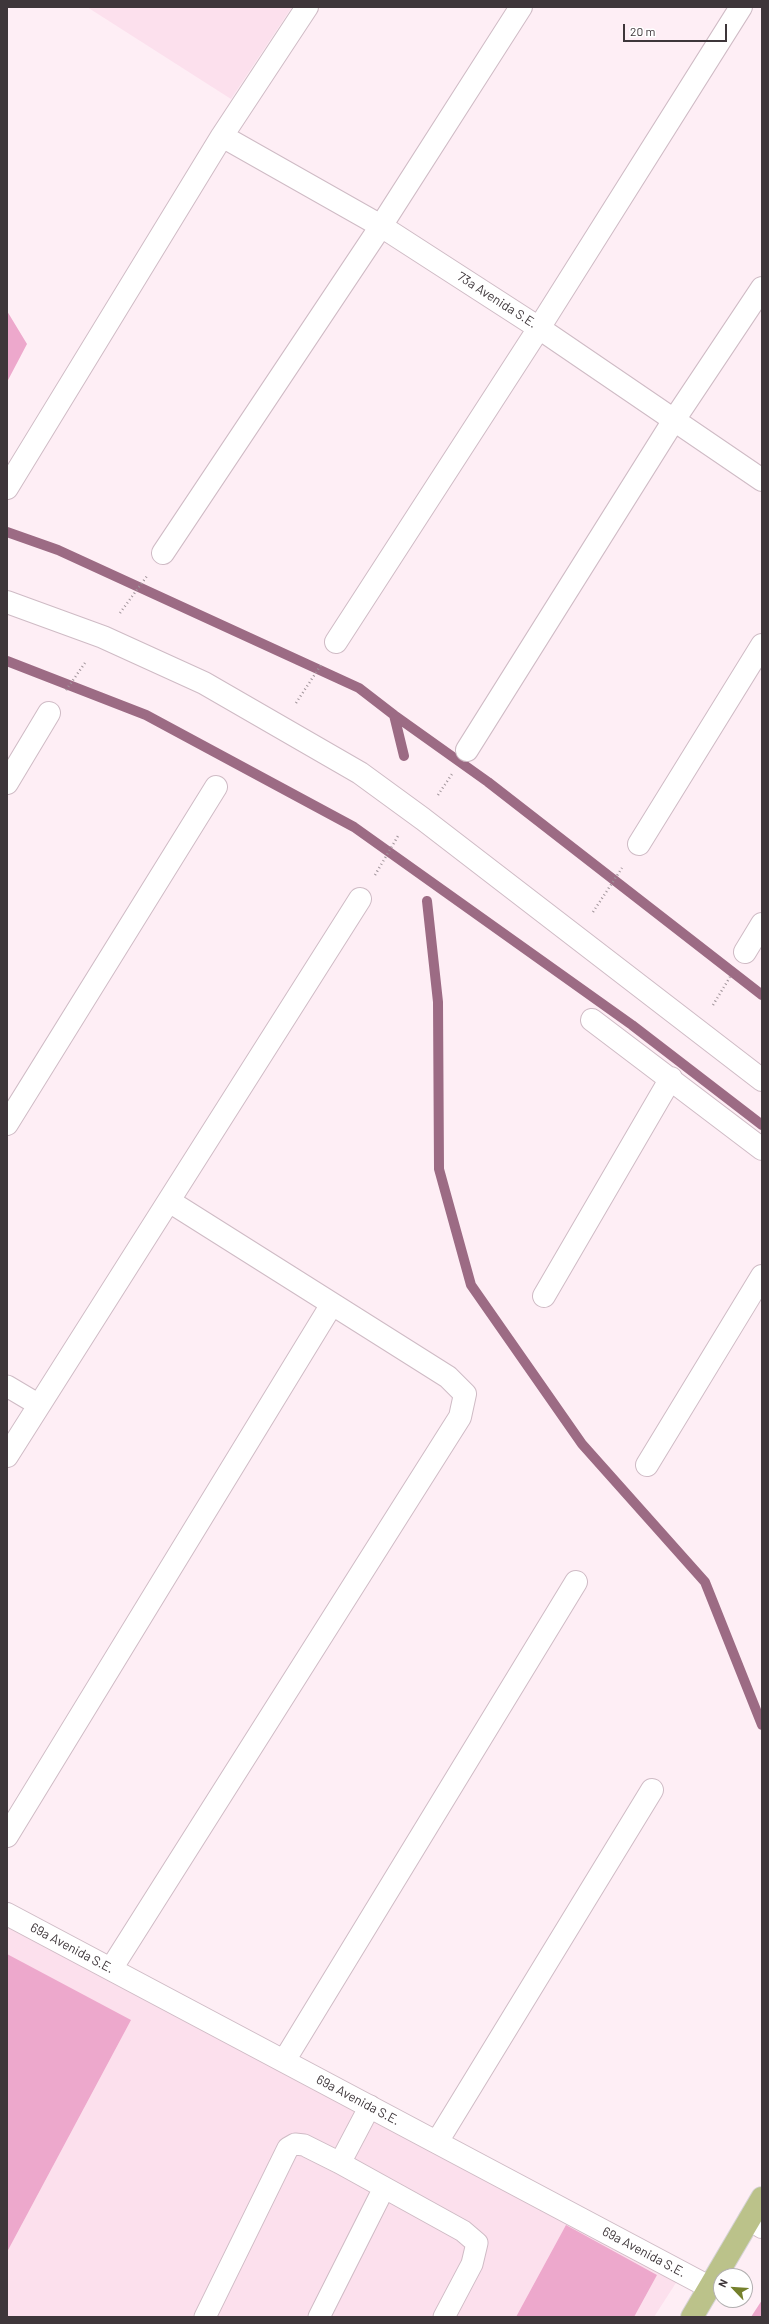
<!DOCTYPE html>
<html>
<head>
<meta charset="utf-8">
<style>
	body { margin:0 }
	#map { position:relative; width:769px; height:2324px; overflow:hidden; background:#feeef5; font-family:Barlow,sans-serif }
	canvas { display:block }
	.frame { position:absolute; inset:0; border:8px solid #3e363a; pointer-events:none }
	.north { position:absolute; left:713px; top:2268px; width:40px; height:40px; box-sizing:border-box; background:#fff; border:1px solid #b2afb0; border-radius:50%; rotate:295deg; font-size:11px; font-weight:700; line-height:16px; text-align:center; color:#3e363a }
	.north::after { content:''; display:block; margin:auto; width:14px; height:18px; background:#75802c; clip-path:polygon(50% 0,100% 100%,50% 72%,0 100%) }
	.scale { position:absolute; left:623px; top:24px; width:104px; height:18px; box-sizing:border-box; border:2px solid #3e363a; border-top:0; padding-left:5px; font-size:12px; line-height:14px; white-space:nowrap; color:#3e363a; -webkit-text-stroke:3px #fff; paint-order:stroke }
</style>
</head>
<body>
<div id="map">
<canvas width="769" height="2324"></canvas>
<div class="frame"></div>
<div class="north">N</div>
<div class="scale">20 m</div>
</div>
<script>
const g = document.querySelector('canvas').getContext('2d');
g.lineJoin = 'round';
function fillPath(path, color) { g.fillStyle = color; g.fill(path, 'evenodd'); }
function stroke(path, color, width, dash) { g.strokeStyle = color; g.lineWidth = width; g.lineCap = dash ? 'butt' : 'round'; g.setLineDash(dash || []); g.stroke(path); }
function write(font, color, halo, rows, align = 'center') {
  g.font = font + ' Barlow,sans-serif'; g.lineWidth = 3; g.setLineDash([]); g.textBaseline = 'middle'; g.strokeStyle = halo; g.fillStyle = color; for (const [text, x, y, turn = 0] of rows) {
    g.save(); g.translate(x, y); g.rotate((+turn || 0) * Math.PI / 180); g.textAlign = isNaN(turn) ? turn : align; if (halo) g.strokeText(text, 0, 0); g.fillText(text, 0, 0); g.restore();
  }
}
fillPath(new Path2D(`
	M 87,7 L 292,7 L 231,99 Z
	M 7,1916 L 681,2275 L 654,2317 L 7,2317 Z`), '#fce0ed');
stroke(new Path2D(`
	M 7,532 L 58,550 L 359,688 L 394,715 L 404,756
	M 7,661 L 146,715 L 354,827 L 632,1025 L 762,1125
	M 394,715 L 488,782 L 762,995
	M 427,901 L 438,1002 L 439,1169 L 471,1285 L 582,1444 L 705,1582 L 762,1725`), '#9c6b84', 10);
fillPath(new Path2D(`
	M 7,311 L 27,344 L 7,382 Z
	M 7,1954 L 131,2020 L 7,2252 Z
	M 566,2225 L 657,2275 L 634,2317 L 516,2317 Z
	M 762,2300 L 762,2317 L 751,2317 Z`), '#eda8cc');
const service = new Path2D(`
	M 7,1386 L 39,1405
	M 340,2163 L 370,2106
	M 205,2317 L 288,2148 L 295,2144 L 304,2145 L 340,2163 L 463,2231 L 477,2243 L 472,2264 L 444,2317
	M 319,2317 L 384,2188`);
const minor = new Path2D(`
	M 222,136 L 381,226 L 539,328 L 762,480
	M 7,488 L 222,136 L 307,7
	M 163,553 L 381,226 L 521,7
	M 336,642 L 539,328 L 741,7
	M 467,750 L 674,420 L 762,288
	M 7,783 L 49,713
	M 639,844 L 762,645
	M 745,952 L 762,924
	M 592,1020 L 762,1149
	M 7,1124 L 216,787
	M 544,1296 L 671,1078
	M 7,1456 L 360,899
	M 647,1465 L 762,1276
	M 7,1836 L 332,1304
	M 7,1914 L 709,2287
	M 111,1969 L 460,1417 L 465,1394 L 448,1377 L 169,1201
	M 284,2061 L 576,1582
	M 437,2142 L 652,1790
	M 750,2219 L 762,2227`);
const tertiary = new Path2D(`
	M 7,602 L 103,637 L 204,683 L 360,773 L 423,819 L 762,1080`);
const primary = new Path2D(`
	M 692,2317 L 762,2198`);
stroke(service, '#cfbbc5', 23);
stroke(minor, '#cfbbc5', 24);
stroke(tertiary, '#cfbbc5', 24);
stroke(primary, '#d5d3d4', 24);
stroke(new Path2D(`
	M 120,613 L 147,576
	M 66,690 L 85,663
	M 296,703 L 321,665
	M 438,795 L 452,774
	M 375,875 L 398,836
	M 593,912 L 622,868
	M 713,1005 L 730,977`), '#a0949a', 2.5, [1, 3]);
stroke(service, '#fff', 21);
stroke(minor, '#fff', 22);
stroke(tertiary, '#fff', 22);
stroke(primary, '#bbc28a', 22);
write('13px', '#3e363a', '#fff', [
	["73a Avenida S.E.",497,300,33],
	["69a Avenida S.E.",72,1948,28],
	["69a Avenida S.E.",358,2100,28],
	["69a Avenida S.E.",644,2252,28]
]);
</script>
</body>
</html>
